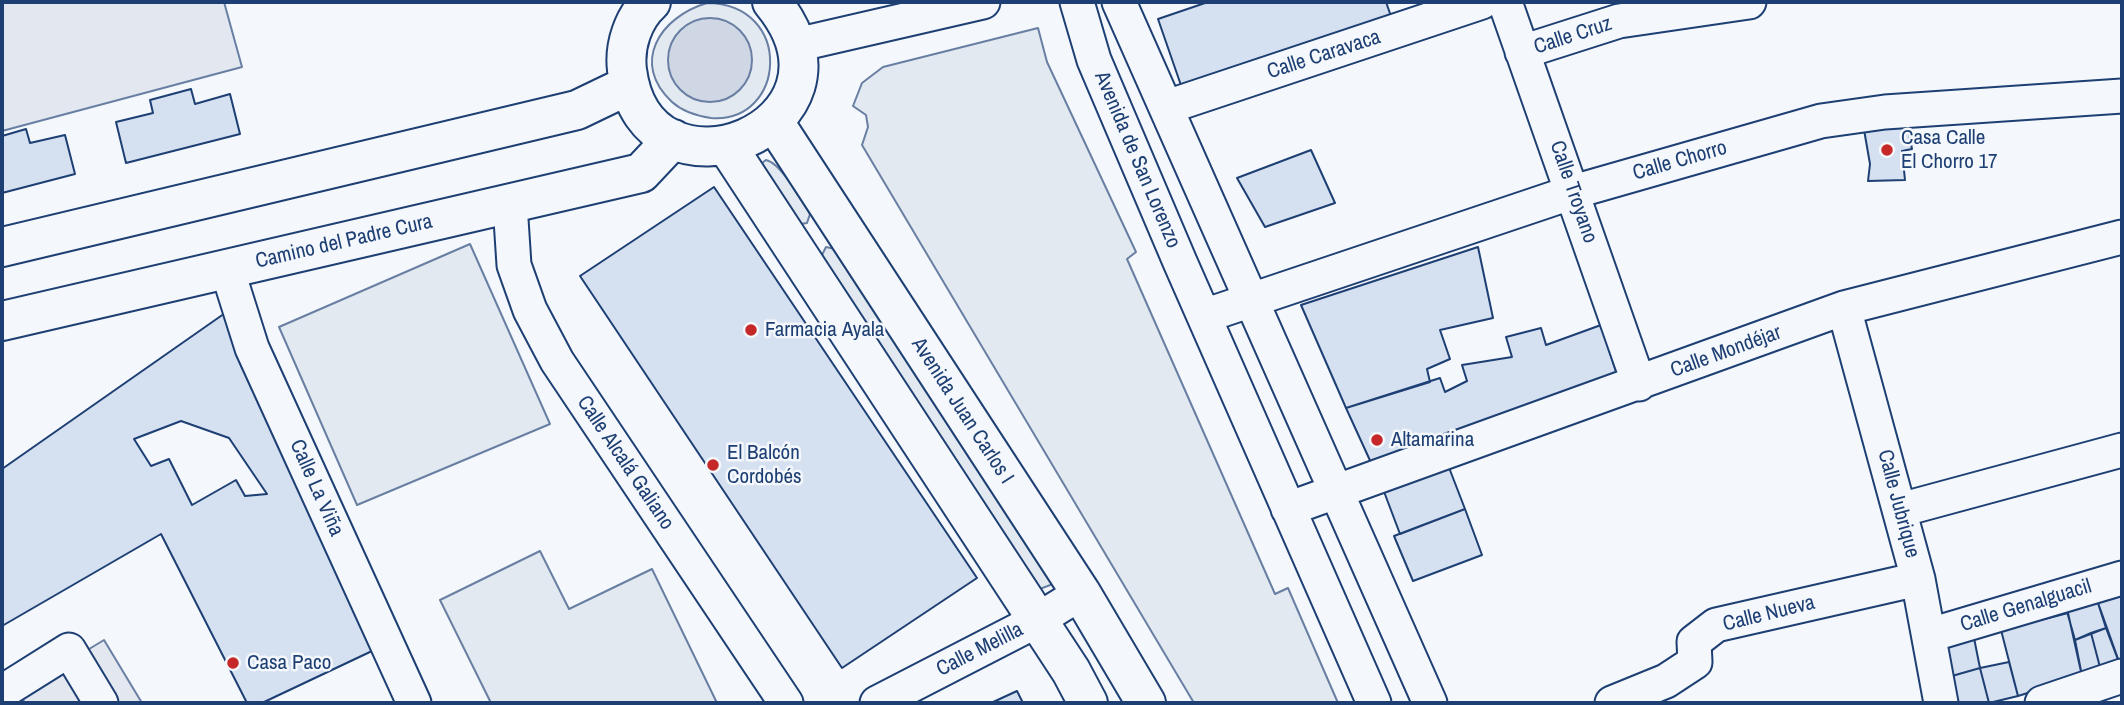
<!DOCTYPE html>
<html>
<head>
<meta charset="utf-8">
<style>
	body { margin:0 }
	#map { position:relative; width:2124px; height:705px; overflow:hidden; background:#f4f7fb; font-family:"Archivo Narrow",sans-serif }
	canvas { display:block }
	.frame { position:absolute; inset:0; border:4px solid #1d3f73; pointer-events:none }
</style>
</head>
<body>
<div id="map">
<canvas width="2124" height="705"></canvas>
<div class="frame"></div>
</div>
<script>
const ctx = document.querySelector('canvas').getContext('2d');
ctx.lineJoin = 'round';
function fillPath(path, color) { ctx.fillStyle = color; ctx.fill(path, 'evenodd'); }
function trace(path, color, width, dash) { ctx.strokeStyle = color; ctx.lineWidth = width; ctx.lineCap = dash ? 'butt' : 'round'; ctx.setLineDash(dash || []); ctx.stroke(path); }
function drawText(font, color, halo, rows, align = 'center') {
  ctx.font = font + ' "Archivo Narrow",sans-serif'; ctx.lineWidth = 5; ctx.setLineDash([]); ctx.textBaseline = 'middle'; ctx.strokeStyle = halo; ctx.fillStyle = color; for (const [text, x, y, turn = 0] of rows) {
    ctx.save(); ctx.translate(x, y); ctx.rotate((+turn || 0) * Math.PI / 180); ctx.textAlign = isNaN(turn) ? turn : align; if (halo) ctx.strokeText(text, 0, 0); ctx.fillText(text, 0, 0); ctx.restore();
  }
}
const green = new Path2D(`
	M707,3C795,4 786,124 711,118C697,116 682,111 672,102C630,63 660,17 707,3Z
	M1038,28L1047,62L1136,252L1127,259L1275,594L1288,588L1338,703H1194L862,145L868,127L866,115L853,106L862,83L883,67Z
	M766,160C781,163 802,201 810,214L807,223L801,224L758,166Z
	M470,244L550,424L357,505L279,327Z
	M826,247L835,249L1053,584L1037,590L824,262L822,255Z
	M540,551L569,609L652,569L717,703H491L440,600Z`);
const parking = new Path2D(`
	M2,2H224L242,67L2,131Z
	M104,640L142,703H25L18,692Z`);
const water = new Path2D(`
	M668 60a42 42 0 1 1 84 0a42 42 0 1 1-84 0Z`);
const building = new Path2D(`
	M1208,2H1386L1393,22L1184,94L1158,19Z
	M191,89L195,104L230,94L240,134L126,163L116,122L153,113L150,100Z
	M1906,119L1912,149L1902,151L1905,180L1868,181L1870,164L1863,124Z
	M26,129L30,143L65,135L75,174L2,193V136Z
	M1311,150L1335,203L1265,227L1237,178Z
	M714,187L977,578L842,668L580,276Z
	M1478,247L1493,318L1440,330L1450,359L1427,369L1430,382L1346,408L1301,305Z
	M228,311L372,651L262,703H247L161,534L2,626V469ZM181,421L229,438L267,494L245,496L236,480L192,505L169,459L151,466L134,439Z
	M1601,325L1619,381L1373,467L1346,408L1440,378L1445,392L1467,381L1462,365L1512,357L1506,337L1541,328L1546,345Z
	M1448,465L1465,509L1400,534L1383,489Z
	M1465,509L1482,555L1413,581L1394,536Z
	M2122,590V670L2097,600Z
	M2097,600L2106,628L2075,640L2066,608Z
	M2068,613L2082,676L2018,696L2001,630Z
	M2106,628L2120,665L2101,671L2091,633Z
	M2091,633L2101,671L2082,676L2075,640Z
	M1974,638L1980,668L1945,678L1938,649Z
	M2009,662L2018,696L1989,703L1980,668Z
	M1980,668L1989,703H1950L1945,678Z
	M1017,691L1023,703H991Z`);
const street = new Path2D(`
	M1077,2L1094,60L1180,262L1374,703
	M1119,2L1430,703
	M1505,2L1639,384
	M796,45L983,2
	M1522,52L1619,21L1749,2
	M1167,107L1482,2
	M510,204L514,265L530,310L557,361L786,703
	M227,269L252,348L414,703
	M1844,308L1918,579L1941,703
	M1204,316L1573,192L1821,121L1885,112L2122,96
	M1288,509L1844,308L2122,237
	M1900,510L2122,450
	M1930,635L2122,578
	M2,692L69,650L101,703
	M877,703L1036,621L1081,593
	M1612,703L1666,681L1695,662L1694,642L1716,625L1918,579
	M2042,703L2122,676`);
const secondary = new Path2D(`
	M651,2C633,18 624,46 627,70C646,218 875,127 772,2
	M774,122L1081,593L1146,703
	M727,146L1071,671L1088,703
	M2,247L577,110L629,85
	M2,321L641,173L673,139`);
const markers = [
	[1887,150,7,"#c62828"],
	[751,330,7,"#c62828"],
	[1377,440,7,"#c62828"],
	[713,465,7,"#c62828"],
	[233,663,7,"#c62828"]
];
const streetNames = [
	["Calle Cruz",1573,36,-18],
	["Calle Caravaca",1324,55,-18],
	["Avenida de San Lorenzo",1137,160,67],
	["Calle Chorro",1680,161,-16],
	["Calle Troyano",1573,192,71],
	["Camino del Padre Cura",344,242,-13],
	["Calle Mondéjar",1726,352,-20],
	["Avenida Juan Carlos I",962,411,57],
	["Calle Alcalá Galiano",625,463,56],
	["Calle La Viña",316,488,66],
	["Calle Jubrique",1898,504,75],
	["Calle Genalguacil",2026,606,-17],
	["Calle Nueva",1769,614,-14],
	["Calle Melilla",980,650,-27]
];
const poiNames = [
	["Casa Calle",1901,138],
	["El Chorro 17",1901,162],
	["Farmacia Ayala",765,330],
	["Altamarina",1391,440],
	["El Balcón",727,453],
	["Cordobés",727,477],
	["Casa Paco",247,663]
];
fillPath(green, '#e3e9f0');
trace(green, '#687fa3', 2);
fillPath(parking, '#e3e8f0');
trace(parking, '#687fa3', 2);
fillPath(water, '#cfd7e4');
trace(water, '#687fa3', 2);
fillPath(building, '#d5e0f0');
trace(building, '#1d3f73', 2);
trace(street, '#1d3f73', 37);
trace(secondary, '#1d3f73', 42);
trace(street, '#f4f7fb', 33);
trace(secondary, '#f4f7fb', 38);
for (const [x, y, r, color] of markers) { const dot = new Path2D(); dot.arc(x, y, r, 0, 2 * Math.PI); ctx.fillStyle = color; ctx.fill(dot); trace(dot, '#f4f7fb', 2.5); }
drawText('21px', '#1d3f73', '#f4f7fb', streetNames);
drawText('21px', '#1d3f73', '#f4f7fb', poiNames, 'left');
</script>
</body>
</html>
